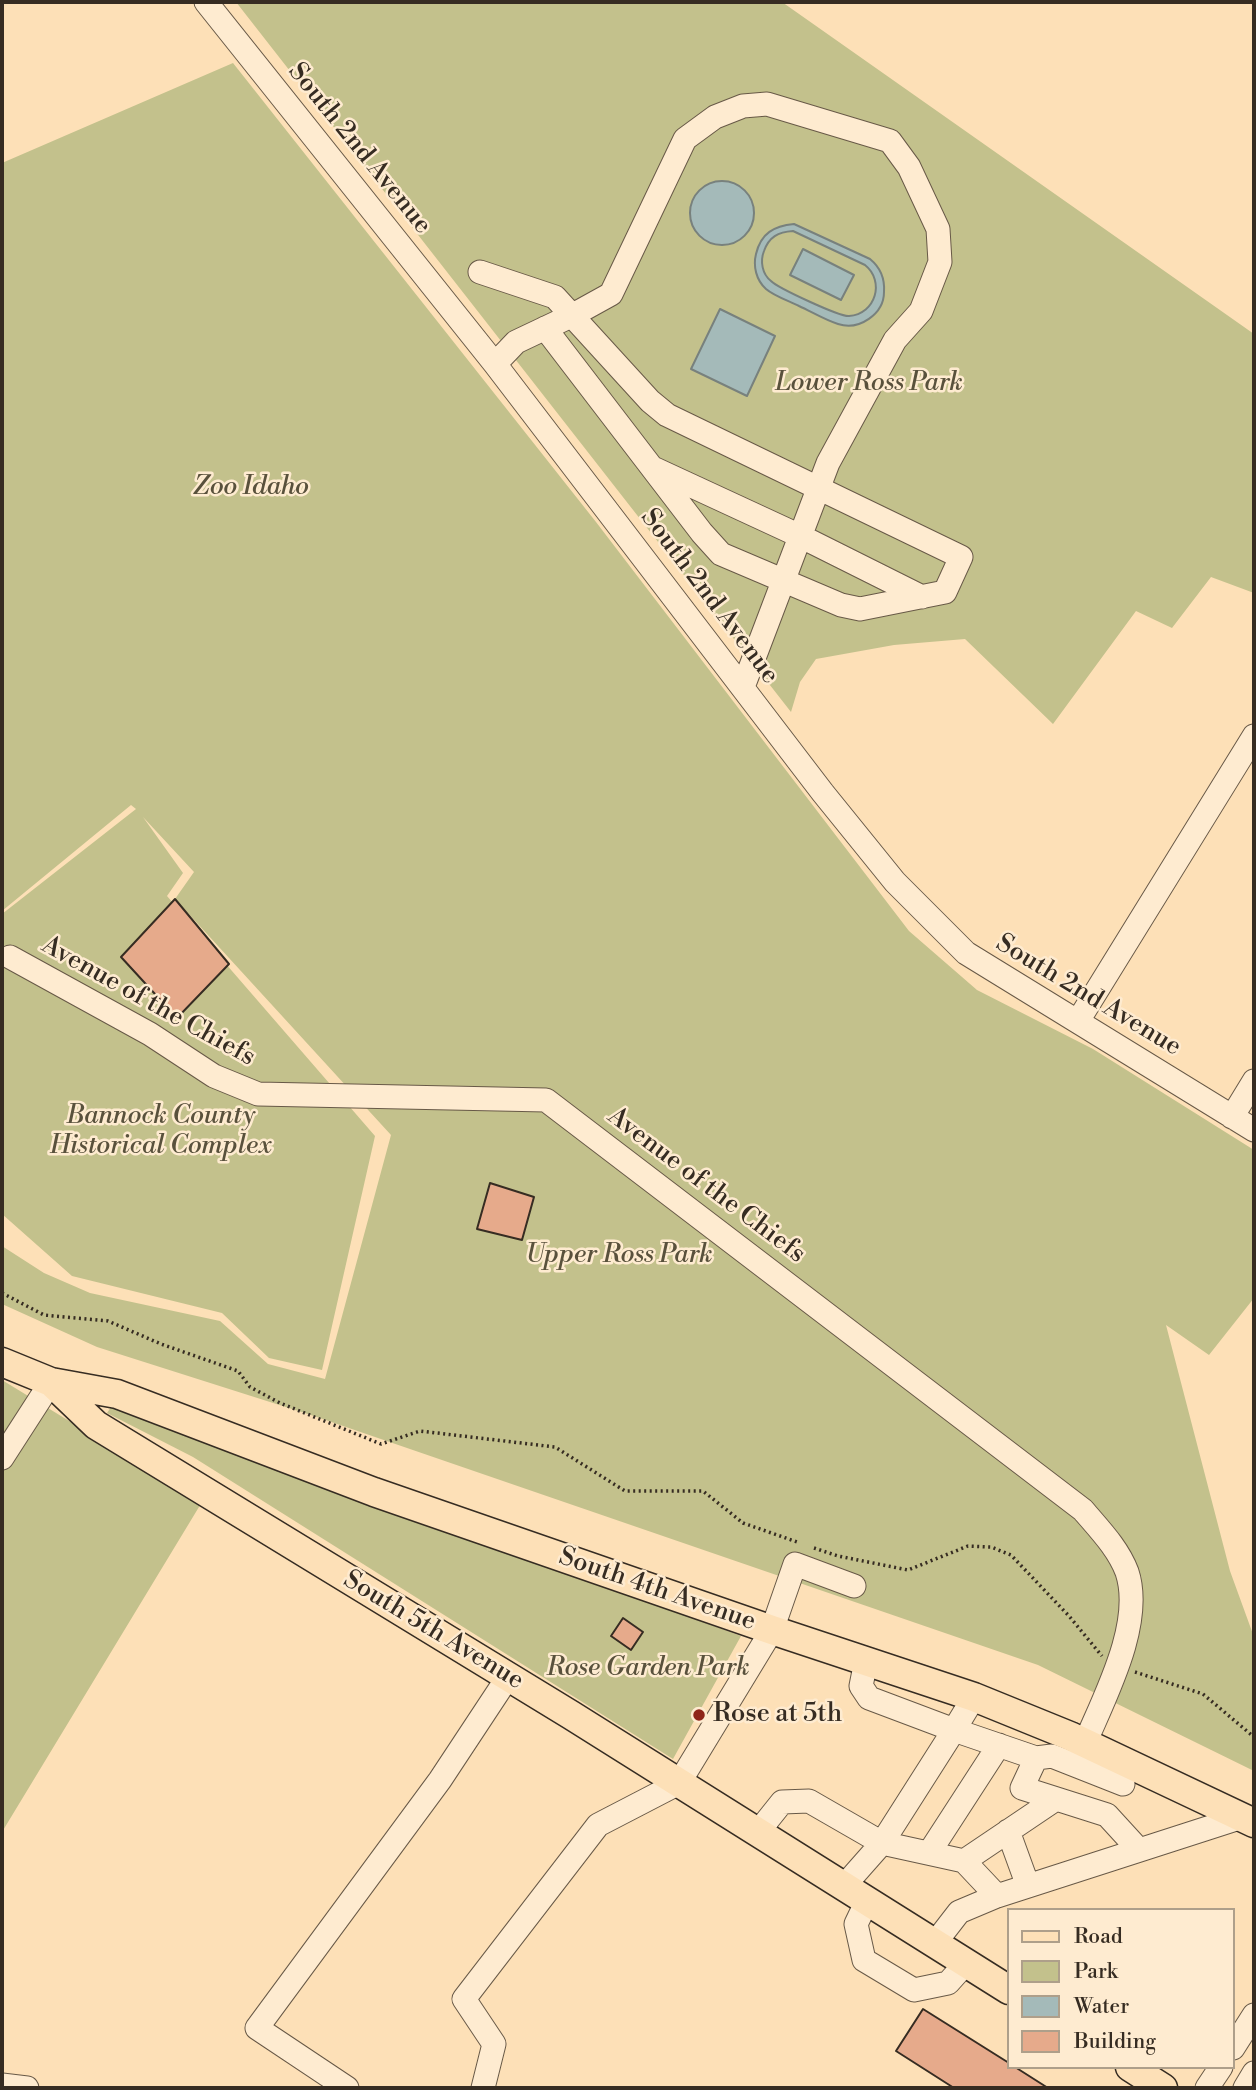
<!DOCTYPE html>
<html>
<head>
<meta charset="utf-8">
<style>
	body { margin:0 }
	#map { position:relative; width:1256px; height:2090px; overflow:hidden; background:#fde0b7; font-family:"Libre Bodoni",serif }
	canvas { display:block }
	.frame { position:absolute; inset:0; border:4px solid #362c22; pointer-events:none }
	.legend { position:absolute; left:1007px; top:1908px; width:228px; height:161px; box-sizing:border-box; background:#feebd0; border:2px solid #ae9f8a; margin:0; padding:9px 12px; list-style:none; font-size:21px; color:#362c22 }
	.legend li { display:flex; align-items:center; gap:14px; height:35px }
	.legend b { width:35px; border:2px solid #ae9f8a }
</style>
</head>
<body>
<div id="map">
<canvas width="1256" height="2090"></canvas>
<div class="frame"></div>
<ul class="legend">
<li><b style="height:9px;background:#fde0b7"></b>Road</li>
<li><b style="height:19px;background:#c3c18c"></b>Park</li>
<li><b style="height:19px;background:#a4bab9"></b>Water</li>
<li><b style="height:19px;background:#e6aa8b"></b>Building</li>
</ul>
</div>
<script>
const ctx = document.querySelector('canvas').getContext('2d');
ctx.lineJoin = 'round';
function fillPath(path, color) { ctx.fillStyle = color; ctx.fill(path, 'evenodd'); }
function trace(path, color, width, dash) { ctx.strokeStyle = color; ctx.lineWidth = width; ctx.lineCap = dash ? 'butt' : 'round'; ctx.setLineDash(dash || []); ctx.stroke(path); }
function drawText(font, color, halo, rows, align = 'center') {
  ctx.font = font + ' "Libre Bodoni",serif'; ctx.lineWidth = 5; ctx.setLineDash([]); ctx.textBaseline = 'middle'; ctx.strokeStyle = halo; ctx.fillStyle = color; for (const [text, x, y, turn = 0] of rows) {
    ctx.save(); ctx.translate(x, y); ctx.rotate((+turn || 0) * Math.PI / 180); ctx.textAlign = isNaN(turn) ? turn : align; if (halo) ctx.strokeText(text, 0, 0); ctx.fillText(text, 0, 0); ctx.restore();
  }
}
const green = new Path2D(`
	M236,2H782L1254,334V593L1211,577L1172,628L1136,611L1053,724L965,639L894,645L816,659L800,682L791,712Z
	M233,63L596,522L909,931L977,990L1093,1049L1254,1150V1298L1209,1355L1166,1325L1230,1571L1254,1637V1771L1038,1665L314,1416L97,1347L2,1304V1246L44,1273L90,1293L220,1321L268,1364L325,1379L391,1135L175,899L194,872L143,817L183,873L167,896L375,1136L322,1370L269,1358L222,1313L72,1276L2,1214V914L136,809L131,805L2,911V163Z
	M2,1380L202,1502L2,1832Z
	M113,1404L741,1636L673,1759L193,1457L107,1413Z`);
const water = new Path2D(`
	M690 213a32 32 0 1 1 64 0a32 32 0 1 1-64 0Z
	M794,224L870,259C881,268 885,278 884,292C884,314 859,331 838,324C825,320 812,312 799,306C789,301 774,296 766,289C756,280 753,266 756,254C761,233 774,226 794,224ZM793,231L865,265C885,281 876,314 849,316C840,317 778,288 771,281C762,274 760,261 764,251C769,237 778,232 793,231Z
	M803,249L854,275L841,300L790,275Z
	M720,309L775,336L747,396L691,369Z`);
const building = new Path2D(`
	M175,899L229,964L177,1018L121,957Z
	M490,1183L534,1197L522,1240L477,1229Z
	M623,1618L643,1632L631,1650L611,1636Z
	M923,2009L1009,2063V2067H1015L1048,2088H954L896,2051Z`);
const path = new Path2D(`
	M2,1293L44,1315L108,1321L161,1344L238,1371L250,1387L280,1403L381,1444L420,1431L555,1447L625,1491H703L743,1523L800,1543
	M814,1548L838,1556L908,1570L968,1546L991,1547L1011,1555L1069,1616L1102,1656
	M1135,1672L1203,1694L1254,1737`);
const minor = new Path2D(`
	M206,2L495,364L823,793L895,882L966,953L1254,1130
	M480,272L555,297L650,401L667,415L961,557L945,592L860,609L841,605L721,554L702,533L545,328
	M495,364L516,342L573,315L611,294L685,139L715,117L743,106L767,104L890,141L909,167L938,229L940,262L921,311L895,340L828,463L743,687
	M653,468L800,536L922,597
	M10,957L150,1034L214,1076L258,1094L546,1100L1083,1510C1099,1529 1118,1548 1127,1572C1144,1623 1105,1696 1085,1743
	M1078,1021L1254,736
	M1232,1117L1254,1081
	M2,1458L51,1382
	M974,1697L954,1730L1036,1758
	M1123,1784L1052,1756L1036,1758L1022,1788L1107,1815L1139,1850
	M1008,1831L1028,1886
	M758,1832L782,1802L809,1801L882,1843L954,1730L869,1698L861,1686L866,1661
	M929,1853L999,1745
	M964,1861L1056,1799
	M844,1886L882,1843L964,1861L997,1896
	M867,1901L856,1924L864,1960L914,1990L948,1983L966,1963
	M935,1943L959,1912L997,1896L1242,1817
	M1233,2048L1254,2015
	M2,2085L27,2088
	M347,2088L257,2028L440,1780L508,1677
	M483,2088L494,2044L464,1999L598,1825L679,1783L772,1630L795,1564L854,1586
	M1207,2088L1221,2067
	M1245,2088L1254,2073`);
const major = new Path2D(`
	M2,1362L51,1382L96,1425L571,1715L1009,1990
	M51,1382L117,1394L374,1492L772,1630L974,1697L1070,1736L1254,1823
	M1130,2067L1163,2088`);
const markers = [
	[699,1715,7,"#8f2418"]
];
const streetNames = [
	["South 2nd Avenue",359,149,51],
	["South 2nd Avenue",709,597,53],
	["South 2nd Avenue",1088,996,31],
	["Avenue of the Chiefs",148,1002,29],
	["Avenue of the Chiefs",706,1186,37],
	["South 4th Avenue",657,1590,19],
	["South 5th Avenue",433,1631,31]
];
const parkNames = [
	["Lower Ross Park",869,384],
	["Zoo Idaho",251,488],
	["Bannock County",161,1117],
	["Historical Complex",161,1147],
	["Upper Ross Park",619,1256],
	["Rose Garden Park",648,1669]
];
const poiNames = [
	["Rose at 5th",713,1715]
];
fillPath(green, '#c3c18c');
fillPath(water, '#a4bab9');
trace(water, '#78817d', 2);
fillPath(building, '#e6aa8b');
trace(building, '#362c22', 2);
trace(minor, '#685947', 25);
trace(major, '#362c22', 31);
trace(path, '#362c22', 3.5, [2, 3.5]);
trace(minor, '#feebd0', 23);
trace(major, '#fde0b7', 28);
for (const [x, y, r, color] of markers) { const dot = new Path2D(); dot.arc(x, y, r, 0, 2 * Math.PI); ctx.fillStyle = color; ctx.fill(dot); trace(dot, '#feebd0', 2.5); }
drawText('26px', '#362c22', '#feebd0', streetNames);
drawText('italic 26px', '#59513c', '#feebd0', parkNames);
drawText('26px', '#362c22', '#feebd0', poiNames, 'left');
</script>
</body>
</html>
